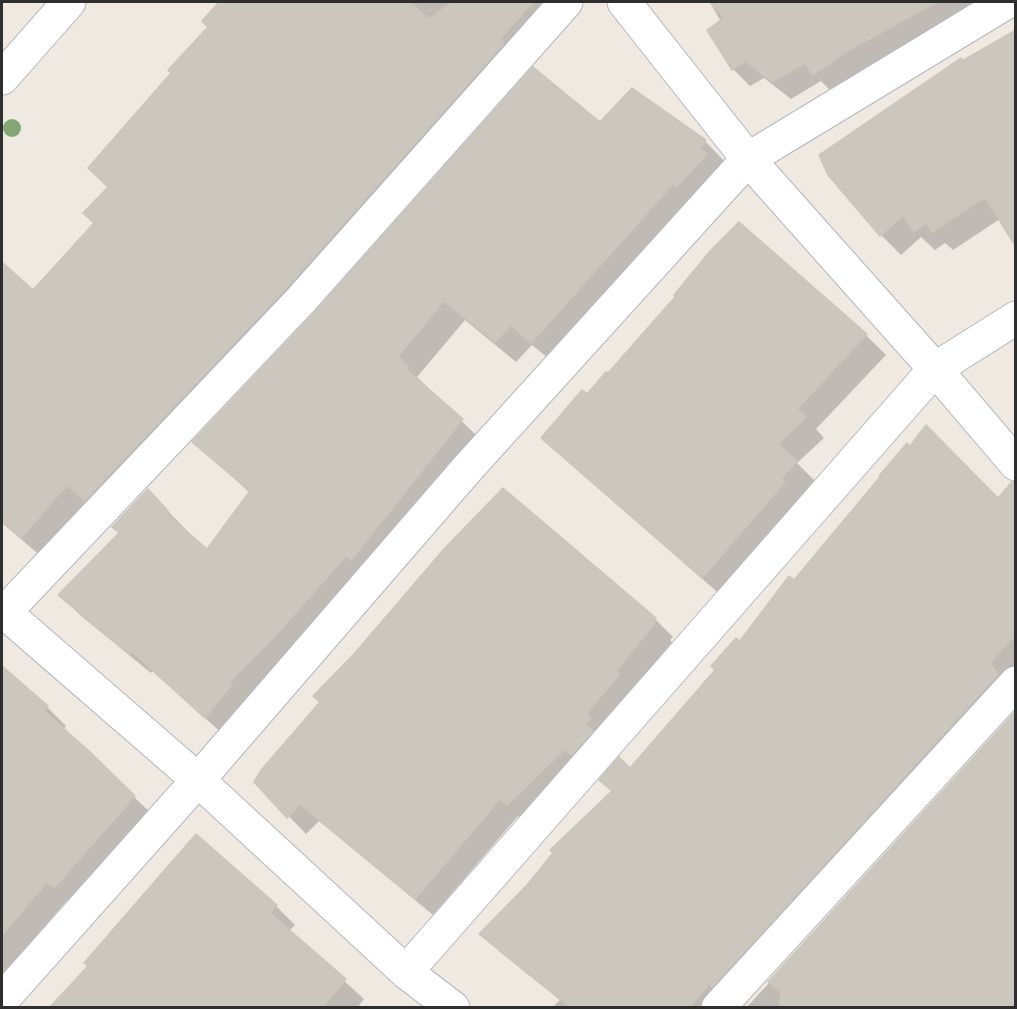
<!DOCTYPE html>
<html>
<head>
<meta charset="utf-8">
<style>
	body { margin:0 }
	#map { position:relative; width:1017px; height:1009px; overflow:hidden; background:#efe9e1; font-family:"Roboto Condensed",sans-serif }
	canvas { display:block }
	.frame { position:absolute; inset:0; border:3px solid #2e2e2e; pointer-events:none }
</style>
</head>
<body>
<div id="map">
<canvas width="1017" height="1009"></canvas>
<div class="frame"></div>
</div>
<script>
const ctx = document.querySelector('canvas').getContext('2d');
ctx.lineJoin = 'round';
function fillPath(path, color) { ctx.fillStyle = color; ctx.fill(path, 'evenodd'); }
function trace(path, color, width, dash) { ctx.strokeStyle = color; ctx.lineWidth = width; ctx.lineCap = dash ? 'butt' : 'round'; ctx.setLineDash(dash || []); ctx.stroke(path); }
const shadow = new Path2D(`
	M221,2H571L42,557L2,523V264L33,292L95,224L109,188L210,28L204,21Z
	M710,2H976L950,17L951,21L866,67L832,92L821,81L791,99L764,78L750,86L733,69L708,30L720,20Z
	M962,62L1000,219L953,250L945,243L935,250L921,237L901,255L881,235L829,174Z
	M600,124L705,141L725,162L553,362L532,345L516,362L465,320L417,377L482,441L226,737L153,671L151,673L80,615L60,595L121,534L148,491L207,551L250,493L194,442Z
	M866,335L886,355L816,429L824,438L797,463L816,482L723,597L563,457L543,438L587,396Z
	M998,500L1016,509V694L728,1008H552L560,1000L500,952L481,934L614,792L630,770L794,582Z
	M655,619L673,637L670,640L672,642L526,822L518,816L433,915L319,821L306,834L256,782Z
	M2,668L47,707L66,726L63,730L153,815L74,905L67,900L2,976Z
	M1016,714V1008H746Z
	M276,906L295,925L289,931L364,999L357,1008H52Z`);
const building = new Path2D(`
	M219,2H410L429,19L452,2H533L500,39L504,43L287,287L84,501L67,485L21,538L2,521V262L33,290L94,223L83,213L108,187L88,168L171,73L168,70L208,27L202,21Z
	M710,2H937L849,50L813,75L805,63L772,82L745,61L732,70L707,30L724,18Z
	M1016,30V247L985,197L932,232L926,223L914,232L903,215L880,236L828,175L819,155L961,58L962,61Z
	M533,67L600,122L632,88L706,140L700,148L707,154L676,187L673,184L531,343L511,325L495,342L444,301L398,356L408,366L406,369L463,419L351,560L346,556L277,634L230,682L232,684L205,718L131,651L129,654L58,595L119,533L112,527L148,489L168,511V515L207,549L250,491L192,442L315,312Z
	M739,222L867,334L797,409L806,417L778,444L797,461L781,479L785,482L702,578L541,438L582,390L587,394L606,372L608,373L675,297L674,295L711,250Z
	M926,425L998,498L1012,482H1016V634L990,663L998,674L712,987L709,984L689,1008H571L479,934L527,885L553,853L550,850L612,791L599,780L619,757L630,768L715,670L711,666L736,638L740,641L789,576L794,580L880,477L879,476L907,443L910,446Z
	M503,488L656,618L653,622L655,623L616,671L619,675L587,713L591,717L586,724L593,731L571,755L565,749L507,805L500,799L415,899L300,804L287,818L254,782L262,769L320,702L313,696L354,654L444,549Z
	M2,666L48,706L44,711L89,751L135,796L54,888L47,882L2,935Z
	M1016,711V1008H779L781,992L768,982Z
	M196,834L277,905L270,913L346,979L322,1008H49L88,966L84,963Z`);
const street = new Path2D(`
	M624,2L748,159L935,369L1016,464
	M2,78L69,2
	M2,610L198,780L406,972L453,1008
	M5,612L301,300L566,2
	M406,972L935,369L1016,318
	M2,1000L198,780L467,469L748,159L1007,2
	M718,1008L1016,683`);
const trees = [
	[12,128]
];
fillPath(shadow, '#0003');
fillPath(building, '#cbc7bf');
trace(building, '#cbc5ba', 1.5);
trace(street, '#b4b7c1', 35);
trace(street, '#fff', 33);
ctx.fillStyle = '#84a574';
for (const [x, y] of trees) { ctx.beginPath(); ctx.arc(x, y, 9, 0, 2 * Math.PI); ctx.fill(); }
</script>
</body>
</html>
